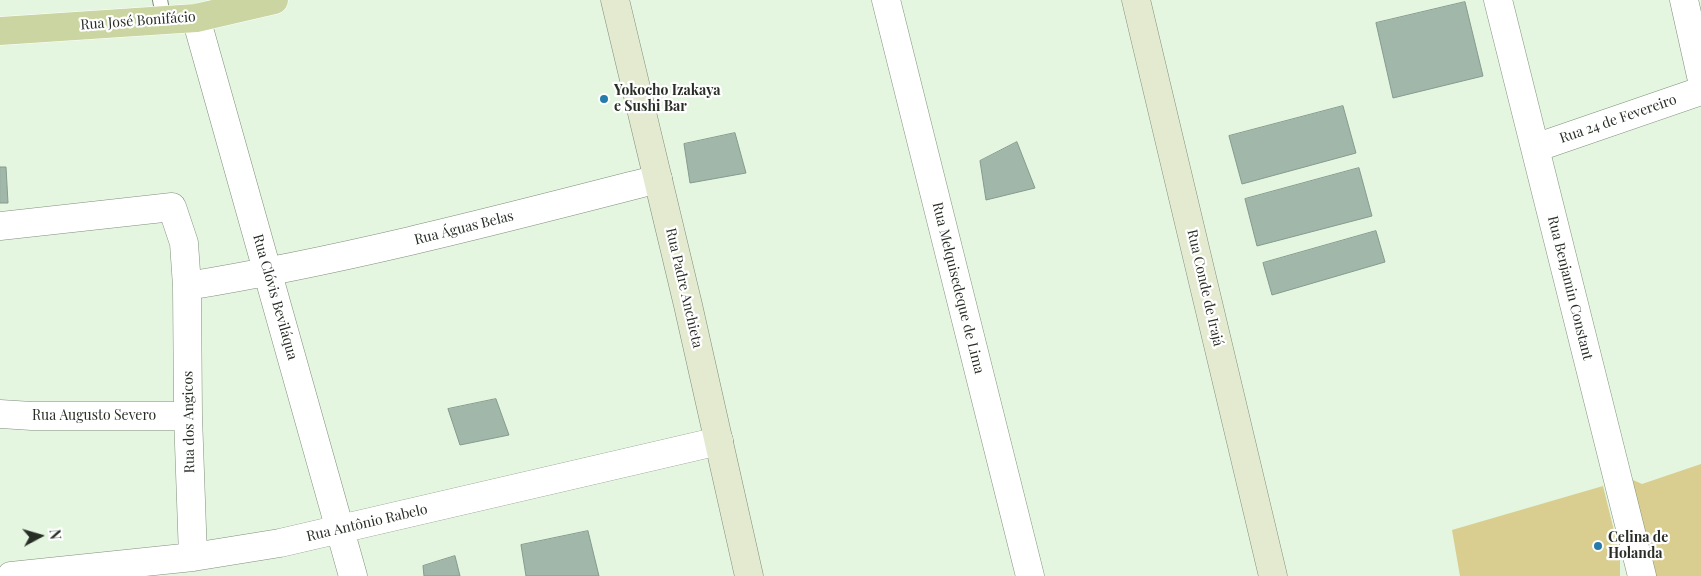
<!DOCTYPE html>
<html>
<head>
<meta charset="utf-8">
<style>
	body { margin:0 }
	#map { position:relative; width:1701px; height:576px; overflow:hidden; background:#e4f5e0; font-family:"Playfair Display",serif }
	canvas { display:block }
	.north { position:absolute; left:15px; top:511px; width:50px; height:50px; -webkit-text-stroke:4px #fff; paint-order:stroke; rotate:84deg; font-size:14px; font-weight:700; line-height:20px; text-align:center; color:#282e26 }
	.north::after { content:''; display:block; margin:auto; width:18px; height:22px; background:#282e26; clip-path:polygon(50% 0,100% 100%,50% 72%,0 100%) }
</style>
</head>
<body>
<div id="map">
<canvas width="1701" height="576"></canvas>
<div class="north">N</div>
</div>
<script>
const ctx = document.querySelector('canvas').getContext('2d');
ctx.lineJoin = 'round';
function fillPath(path, color) { ctx.fillStyle = color; ctx.fill(path, 'evenodd'); }
function trace(path, color, width, dash) { ctx.strokeStyle = color; ctx.lineWidth = width; ctx.lineCap = dash ? 'butt' : 'round'; ctx.setLineDash(dash || []); ctx.stroke(path); }
function drawText(font, color, halo, rows, align = 'center') {
  ctx.font = font + ' "Playfair Display",serif'; ctx.lineWidth = 4.5; ctx.setLineDash([]); ctx.textBaseline = 'middle'; ctx.strokeStyle = halo; ctx.fillStyle = color; for (const [text, x, y, turn = 0] of rows) {
    ctx.save(); ctx.translate(x, y); ctx.rotate((+turn || 0) * Math.PI / 180); ctx.textAlign = isNaN(turn) ? turn : align; if (halo) ctx.strokeText(text, 0, 0); ctx.fillText(text, 0, 0); ctx.restore();
  }
}
const green = new Path2D(`
	M1701,464V576H1648L1622,475L1642,484Z
	M1603,486L1620,555V576H1460L1452,530Z`);
const building = new Path2D(`
	M1465,2L1483,76L1393,98L1376,23Z
	M1343,106L1356,153L1242,184L1229,136Z
	M735,133L746,173L690,183L684,144Z
	M1017,142L1035,188L986,200L980,161Z
	M0,167H6L8,203H0Z
	M1359,168L1372,216L1257,246L1245,199Z
	M1376,231L1385,262L1272,295L1263,263Z
	M496,399L509,435L460,445L448,409Z
	M588,531L599,576H526L521,545Z
	M455,556L460,576H424L423,566Z`);
const service = new Path2D(`
	M160,0L164,20`);
const minor = new Path2D(`
	M886,0L1030,576
	M1498,0L1642,576
	M1684,0L1701,76
	M196,18L353,576
	M1535,148L1701,91
	M0,226L172,207L184,243L187,286L188,416L193,557
	M187,286C346,260 502,219 658,179
	M0,414L32,416H188
	M11,576L193,557L280,543L719,441`);
const secondary = new Path2D(`
	M615,0L688,305L749,576
	M1136,0L1273,576`);
const primary = new Path2D(`
	M0,31L196,18L274,0`);
const markers = [
	[604,99,5,"#267bab"],
	[1598,546,5,"#267bab"]
];
const streetNames = [
	["Rua José Bonifácio",138,21,-4],
	["Rua 24 de Fevereiro",1618,119,-19],
	["Rua Águas Belas",464,228,-14],
	["Rua Padre Anchieta",684,288,77],
	["Rua Melquisedeque de Lima",958,288,76],
	["Rua Conde de Irajá",1205,288,77],
	["Rua Benjamin Constant",1570,288,76],
	["Rua Clóvis Beviláqua",275,297,74],
	["Rua Augusto Severo",94,416],
	["Rua dos Angicos",189,422,-91],
	["Rua Antônio Rabelo",367,523,-13]
];
const poiNames = [
	["Yokocho Izakaya",614,91],
	["e Sushi Bar",614,107],
	["Celina de",1608,538],
	["Holanda",1608,554]
];
fillPath(green, '#d9ce8f');
fillPath(building, '#a0b7a9');
trace(building, '#859b8e', 1);
trace(service, '#808f7c', 16);
trace(minor, '#808f7c', 29);
trace(secondary, '#808f7c', 29);
trace(primary, '#fff', 29);
trace(service, '#fff', 14);
trace(minor, '#fff', 28);
trace(secondary, '#e4ead0', 28);
trace(primary, '#cad5a1', 28);
for (const [x, y, r, color] of markers) { const dot = new Path2D(); dot.arc(x, y, r, 0, 2 * Math.PI); ctx.fillStyle = color; ctx.fill(dot); trace(dot, '#fff', 2); }
drawText('14px', '#282e26', '#fff', streetNames);
drawText('bold 14px', '#282e26', '#fff', poiNames, 'left');
</script>
</body>
</html>
